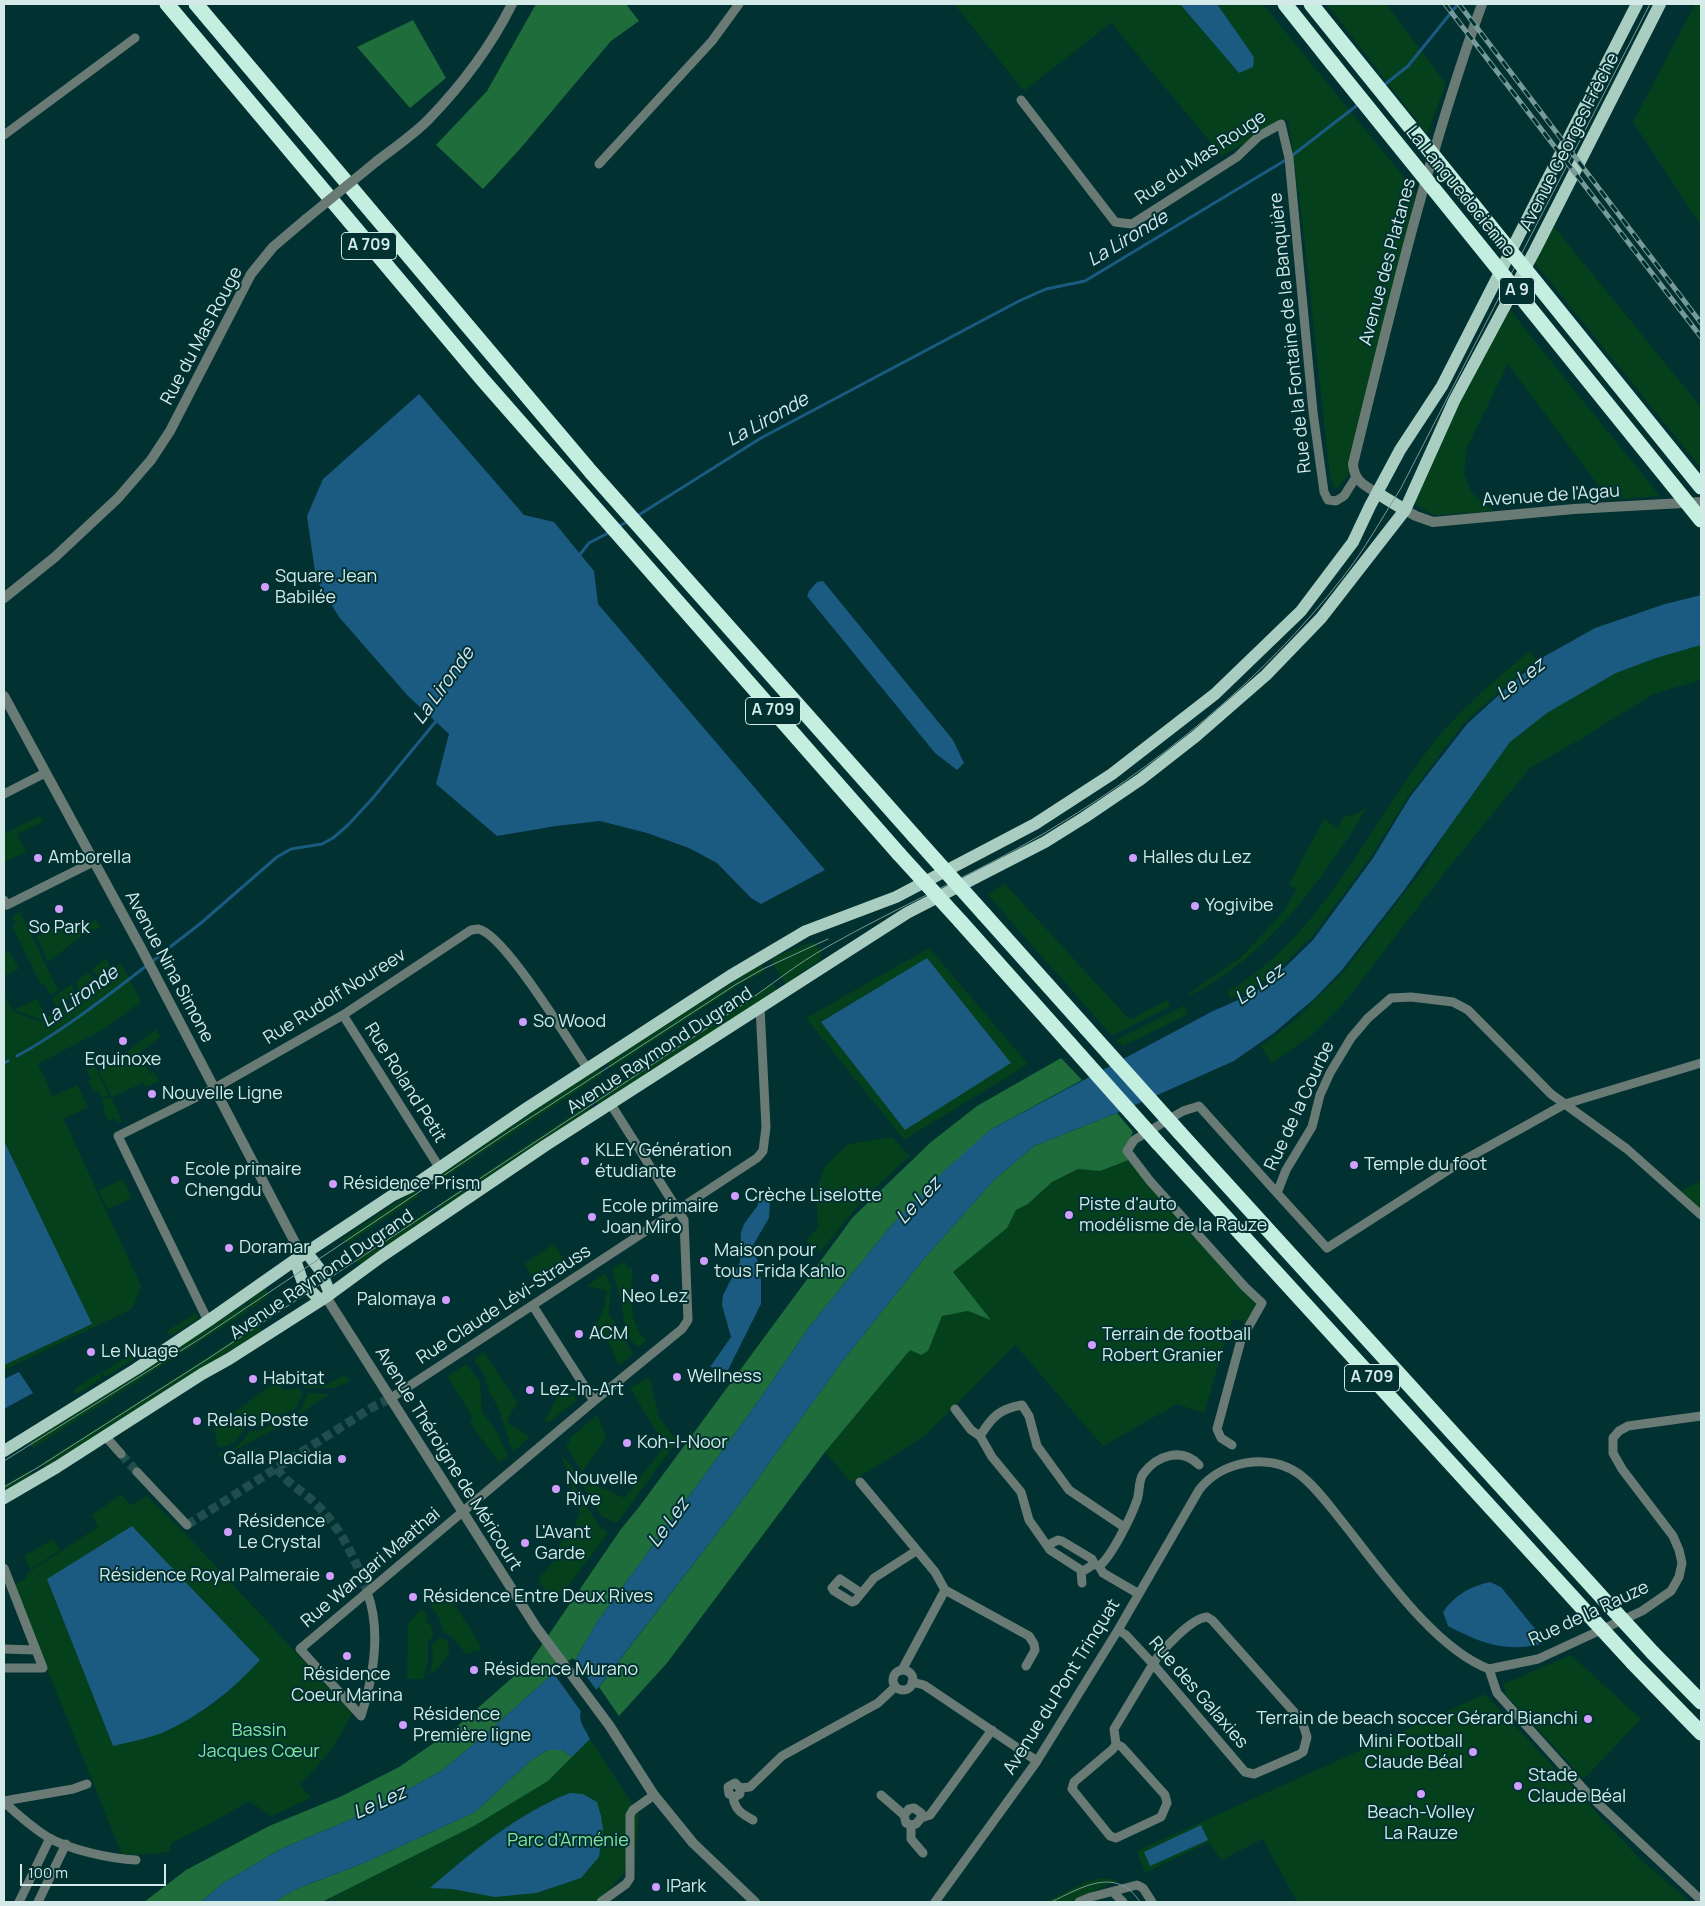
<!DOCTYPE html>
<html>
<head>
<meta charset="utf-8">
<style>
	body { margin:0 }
	#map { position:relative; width:1705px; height:1906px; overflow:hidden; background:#013131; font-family:Manrope,sans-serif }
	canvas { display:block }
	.frame { position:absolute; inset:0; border:5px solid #d3eae9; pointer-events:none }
	.scale { position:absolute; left:20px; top:1864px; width:146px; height:22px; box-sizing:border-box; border:2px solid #d3eae9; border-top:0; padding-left:6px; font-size:15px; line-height:18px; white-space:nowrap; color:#d3eae9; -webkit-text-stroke:4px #013131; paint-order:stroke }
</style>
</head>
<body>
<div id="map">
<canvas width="1705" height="1906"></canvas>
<div class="frame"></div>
<div class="scale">100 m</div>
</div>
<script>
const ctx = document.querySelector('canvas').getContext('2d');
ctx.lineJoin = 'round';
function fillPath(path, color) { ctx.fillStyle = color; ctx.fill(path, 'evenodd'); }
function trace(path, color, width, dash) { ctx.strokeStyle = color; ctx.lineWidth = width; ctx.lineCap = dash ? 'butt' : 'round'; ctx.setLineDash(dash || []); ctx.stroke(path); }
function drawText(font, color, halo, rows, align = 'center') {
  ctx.font = font + ' Manrope,sans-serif'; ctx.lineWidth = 4; ctx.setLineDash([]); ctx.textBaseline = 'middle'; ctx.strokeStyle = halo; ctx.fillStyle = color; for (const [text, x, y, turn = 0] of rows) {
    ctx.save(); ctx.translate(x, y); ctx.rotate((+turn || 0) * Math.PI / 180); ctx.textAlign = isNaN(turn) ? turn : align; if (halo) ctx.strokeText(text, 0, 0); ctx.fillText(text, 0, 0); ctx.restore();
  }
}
const green = new Path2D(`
	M954,4H1180L1239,73L1254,57L1217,4H1263L1416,192L1348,475L1335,490L1330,476L1302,219L1288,119L1222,156L1111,23L1024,91Z
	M1327,4H1386L1446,84L1427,134Z
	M1695,4H1701V226L1633,122Z
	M1554,227L1701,407V468L1534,262Z
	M1509,308L1525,329L1660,496L1609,500L1508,364L1467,447L1464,474L1471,492L1493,511L1434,515L1412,503L1463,393Z
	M1701,645V680L1653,694L1581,739L1530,768L1442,876L1344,1003L1311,1036L1271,1063L1261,1046L1294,1021L1344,971L1426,865L1442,838L1510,742L1547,713L1616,673L1656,658Z
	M1530,651L1536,659L1465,722L1409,795L1370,858L1312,937L1276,972L1250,992L1231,998L1227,992C1318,940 1366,832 1427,751C1456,713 1493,681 1530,651Z
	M1368,807C1322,880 1269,955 1191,995L1189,993L1241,957L1281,915L1296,890L1289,884L1324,819L1338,828L1344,816L1354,815Z
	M40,816L43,822L17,834L26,852L4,862V834Z
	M1004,883L1130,1020L1167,1000L1171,1006L1112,1036L988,895Z
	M20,912L58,990L50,995L44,983L41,985L12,926L16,924L12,916Z
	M96,919L100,927L94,931L92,928L48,962L36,936L71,920L73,923L69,925L72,930L88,925Z
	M811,942C819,946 824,951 819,961L800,973L786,985L770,959Z
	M929,948L1028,1064L904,1140L806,1018Z
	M9,951L19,969L4,976V954Z
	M106,958L110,967L98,976L91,970Z
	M121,963L141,1002L104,1029L38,1064L53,1096L77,1085L88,1107L64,1119L58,1107L141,1286L132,1309L4,1370V993L13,1012L40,1021L69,1005Z
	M761,964L765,972L744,982L611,1069L607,1063Z
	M88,972L95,979L79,992L76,982Z
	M773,983L777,991L599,1106L595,1100Z
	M72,984L75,994L56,1007L52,998Z
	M37,999L46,1016L40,1019L13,1010Z
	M1184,1006L1189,1014L1123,1046L1116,1040Z
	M156,1029L160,1037L139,1053L150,1074L154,1072L159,1081L146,1087L143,1083L112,1097L99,1071L128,1055L127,1052Z
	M95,1066L109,1095L102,1098L98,1090L94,1092L88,1081L91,1079L87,1071Z
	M599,1068L603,1074L426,1190L423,1185Z
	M111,1097L122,1121L117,1123L115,1118L108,1121L103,1110L105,1109L101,1101Z
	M588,1104L591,1110L440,1211L437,1205Z
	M892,1137L910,1156L865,1197L820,1252L806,1241L818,1227L816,1192L825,1166L848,1144Z
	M1129,1160L1208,1252L1256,1304L1245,1322L1232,1319L1204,1413L1177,1404L1103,1446L1015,1345L925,1436L851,1482L825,1452L910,1350L921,1355L928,1351L942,1315L968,1311L990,1319L953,1272L1007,1228L1016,1210L1028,1204L1052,1182L1078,1169L1100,1171Z
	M123,1179L132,1198L108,1209L99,1191Z
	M1701,1181V1210L1681,1191Z
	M415,1190L419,1196L347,1244L342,1239Z
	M428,1210L432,1216L360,1267L357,1258Z
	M554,1244L565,1261L536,1281L524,1264Z
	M625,1261L628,1269L632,1267C632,1295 626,1319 646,1341L639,1347C622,1337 625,1317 621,1300C618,1290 615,1280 612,1269Z
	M605,1273L611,1287L609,1313L633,1354L619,1366L607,1338L598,1339L594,1329L606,1304L604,1303L607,1291L587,1286Z
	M266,1287L268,1297L251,1309L248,1302Z
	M245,1304L248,1311L33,1448L29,1442Z
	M196,1313L199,1318L170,1336L167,1331Z
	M257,1325L262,1331L46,1469L42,1463Z
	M484,1352L517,1402L507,1422L530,1437L513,1452L498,1407L490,1394L484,1374L474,1360Z
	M131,1354L134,1359L105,1377L102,1372Z
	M467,1364L480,1382L482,1412L498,1433L508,1457L499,1463L470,1423L473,1418L447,1376Z
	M99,1373L102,1378L76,1395L73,1390Z
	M345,1375L350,1382L333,1388H306L302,1384L286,1385L285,1382L308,1376L321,1387Z
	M649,1377L659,1417L677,1441L617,1523L602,1517L582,1484L585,1479L624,1498L665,1446L630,1388Z
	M281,1383L282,1390L299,1388L303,1394L296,1408L286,1413L275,1416L259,1426H246C240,1438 232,1447 218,1447L214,1428L269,1386Z
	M565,1383L577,1400L548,1423L545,1419Z
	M308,1393L330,1394L284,1424L220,1458L219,1453C234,1450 242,1445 249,1431H261L277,1420L288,1418L300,1411Z
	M597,1415L606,1438L582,1472L566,1446L570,1441L569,1439Z
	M561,1454L573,1469L575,1486L585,1504L598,1524L608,1533L554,1605L538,1579L554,1561L551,1556L576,1523L580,1513Z
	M30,1470L33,1477L4,1493V1485Z
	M121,1495L131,1505L147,1496L183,1531L352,1713C339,1741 322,1763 300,1784L311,1798L271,1816L249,1801L215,1821L172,1843L170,1846V1852L138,1855L122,1854L13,1585L27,1578L26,1574L98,1527L91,1515ZM47,1579L219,1700L178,1725L113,1745Z
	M53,1539L60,1550L30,1570L24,1556Z
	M446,1591L479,1643L481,1650L466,1654L454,1639L444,1632L439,1618L430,1605Z
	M422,1609L427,1615L426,1621L431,1625L434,1635L428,1642V1661L423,1679H407L408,1623Z
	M441,1637L448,1641L449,1654L441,1665L429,1676L433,1659L432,1644Z
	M1571,1655L1641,1719L1584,1779L1506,1695L1503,1684Z
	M1485,1694L1640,1859L1690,1902H1297L1263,1839L1221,1860L1209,1842L1145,1873L1137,1851Z
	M590,1739L639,1814L635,1859L599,1902H331L329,1899L474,1826L548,1781Z
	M1100,1878L1119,1880L1068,1902H1045L1086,1882Z`);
const forest = new Path2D(`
	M536,4H626L639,21L611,41L520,149L483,189L436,145L487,91Z
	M413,20L446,78L410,108L357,47Z
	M1061,1058L1082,1080L990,1130L890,1227L810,1326L750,1413L597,1622L576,1659L548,1678L496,1725L443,1770L361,1815L281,1849L223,1883L201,1902H144L186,1870L269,1826L342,1796L399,1767L454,1729L530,1662L621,1529L639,1507L853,1217L931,1142L977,1106Z
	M1117,1113L1133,1132L1125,1149L1129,1160L1100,1171L1078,1169L1052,1182L1028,1204L1016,1210L1007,1228L953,1272L991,1320L968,1311L942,1316L928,1351L921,1355L910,1350L825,1452L667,1663L619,1716L599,1687L741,1502L841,1363L923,1260L994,1180L1034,1146Z
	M554,1749L562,1750L572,1757L548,1781L474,1826L322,1902H274L296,1889L364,1863L475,1812L529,1762L547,1750Z`);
const water = new Path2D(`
	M1180,4H1217L1254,57L1253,67L1239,73Z
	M419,394L524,515L554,522L594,571L598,604L825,870L761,904L751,898L717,863L689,848L647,833L600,821L556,826L497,836L436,784L449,734L408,696L339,617L316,579L307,516L323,479Z
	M823,581L953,740L964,763L957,770L935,753L807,596L809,591L817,582Z
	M1701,595V645L1656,658L1616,673L1547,713L1510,742L1402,893L1342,970L1315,998L1274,1033L1234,1061L1117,1113L1034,1146L994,1180L923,1260L841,1363L741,1502L584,1706C575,1719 584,1726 590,1739L572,1757L562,1750H547L529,1762L475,1812L364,1863L296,1889L274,1902H201L223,1883L281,1849L361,1815L443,1770L496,1725L548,1678L576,1659L597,1622L750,1413L810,1326L890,1227L945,1170L990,1130L1213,1011L1252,994L1277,975L1313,940L1373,858L1410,797L1467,724L1512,683L1545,656L1595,628L1665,604Z
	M927,958L1011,1063L905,1130L821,1022Z
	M4,1141L92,1324L4,1365Z
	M758,1198L770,1201L769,1218L752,1247L758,1262L761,1280V1304L728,1370L710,1367L731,1337L722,1305L723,1295L740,1262L741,1232L744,1224L758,1205Z
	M19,1372L33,1393L4,1409V1379Z
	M132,1526L260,1660C232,1691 200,1716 162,1733C146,1739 129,1742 113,1746L47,1579Z
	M1490,1582L1501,1587L1540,1635L1542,1641L1538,1645C1529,1646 1519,1648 1510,1647C1488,1646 1467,1636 1448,1626L1443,1612C1454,1596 1470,1586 1490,1582Z
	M570,1793L583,1794L597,1802L601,1816L603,1829L599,1857L581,1878L536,1893L495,1897L452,1889L430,1888C473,1851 517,1814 570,1793Z
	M1201,1825L1208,1840L1150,1866L1144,1852Z`);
const pier = new Path2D(`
	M573,1658L598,1692L582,1713L552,1671Z`);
const stream = new Path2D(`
	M1383,86L1408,66L1458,4
	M637,516L761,438L1019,301L1046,289L1085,281L1289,158L1360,103
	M617,527L629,521
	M578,557L589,543L610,532
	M165,951L201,923L277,857L291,849L322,844L333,838L347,826L372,799L437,720
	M17,1056C68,1028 112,992 158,957
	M4,1063L8,1061`);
const minorTunnel = new Path2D(`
	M121,1454L137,1472
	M277,1468C286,1483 301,1490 314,1502C340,1526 356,1559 367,1592
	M187,1525L371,1408L391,1398`);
const minor = new Path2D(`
	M1021,100L1115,222L1132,224L1237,157L1259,136L1281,124L1289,158L1313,412L1324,492L1328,500L1336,501L1344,496L1356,477
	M4,135L135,38
	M599,164L712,41L739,4
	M4,794L45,773
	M4,900L7,905L93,862
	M343,1015L439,1167
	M1277,1193L1327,1248L1464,1160L1565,1104L1701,1063
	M533,1306L594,1401
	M208,1321L118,1136L215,1088L343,1015L471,930C473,930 476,929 478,929C504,933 570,1044 588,1069
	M391,1398L757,1158L763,1151L766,1127L760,1007
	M955,1409L971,1430L980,1436L992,1457L1021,1492L1029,1520L1050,1550L1081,1570H1085L1094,1564
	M105,1436L121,1454
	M980,1436C992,1417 999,1409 1022,1405L1029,1416L1037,1446L1069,1490L1124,1527
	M1232,1445L1221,1438L1217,1429L1241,1340L1262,1303L1245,1287L1150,1181L1127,1151L1134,1140L1183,1111L1199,1106L1277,1193L1286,1170L1312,1127L1320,1095L1330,1073L1351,1038L1368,1018L1391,998L1411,997L1453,1002L1468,1010L1551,1094L1627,1149L1701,1215
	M137,1472L187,1525
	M860,1482L935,1572L945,1590
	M1048,1545L1058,1540L1062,1541L1092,1559L1094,1564L1099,1566L1103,1573L1139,1594
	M1099,1566C1111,1558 1132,1515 1137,1500C1140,1492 1138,1482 1143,1474C1157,1455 1182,1447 1199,1465
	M4,1568L43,1668H4
	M1081,1570L1082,1583
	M945,1590L1029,1636L1034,1644L1035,1650L1026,1666
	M861,1593L840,1579L832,1588L834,1591L852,1602L855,1601L874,1578L916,1551
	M4,1649L35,1650
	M1489,1669L1538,1659L1642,1611L1671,1591L1679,1577L1682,1563L1679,1550L1673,1536L1622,1469L1613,1453V1438L1619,1431L1628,1426L1701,1416
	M1489,1669L1497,1693L1588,1794L1701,1900
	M902,1670L945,1590
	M893 1680a10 10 0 1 1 20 0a10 10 0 1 1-20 0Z
	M912,1682L924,1685L1037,1761
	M361,1716L300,1649L594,1401L682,1329L688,1320L684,1220L610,1103
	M361,1716C373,1678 382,1631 367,1592
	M1116,1744L1122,1747L1165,1795L1167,1803L1161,1817L1116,1838L1110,1836L1072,1789L1074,1782L1113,1749L1116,1744L1114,1729L1153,1664C1161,1651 1191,1618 1207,1617L1212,1620L1302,1721L1307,1737L1303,1752L1298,1755L1254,1774L1245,1772L1153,1664L1126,1635L1118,1630
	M740,1788V1794L735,1797L729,1794L728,1787L735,1783L740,1788L750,1787L782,1756L878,1703L895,1687
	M881,1795L904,1815
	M733,1797C735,1810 742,1814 753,1820
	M4,1801L73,1789L87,1784
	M4,1802C18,1815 33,1828 49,1838C71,1850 111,1859 136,1860
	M921,1818V1813L914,1808L909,1809L904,1815L906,1823L911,1825L916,1824L921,1818L930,1815L992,1730
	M911,1825V1839L923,1853
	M1113,1892L1123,1902
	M19,1902L50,1838
	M38,1902L66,1844
	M601,1902L626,1884L630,1878V1815L633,1810L654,1795
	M935,1902L1037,1761L1118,1630L1199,1490C1221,1461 1269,1452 1299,1474C1315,1486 1328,1504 1340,1519C1378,1566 1433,1648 1489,1669
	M1079,1902L1091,1897L1137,1885L1143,1888L1152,1902`);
const tertiary = new Path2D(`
	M377,161C394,148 413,135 428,120C461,86 491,46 512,4
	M1377,493C1363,485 1354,480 1353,464C1391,309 1428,153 1482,4
	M1405,510L1416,516L1433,522L1574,509L1701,502
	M4,598L55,557L118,498L151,460L170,431L251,274L273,247L306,219
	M4,696L141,948L302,1256
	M326,1297L536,1627L609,1725L654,1795L693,1843L755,1902`);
const primary = new Path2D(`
	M1377,493L1405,510
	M307,1253L321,1271L330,1294
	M295,1260L303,1283L320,1300
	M4,1451L136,1369L208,1321L295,1260L393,1195L416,1184L527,1108L730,976L806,931L896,897L1035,824L1112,774L1215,694L1301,611L1353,542L1370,506L1400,450L1442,386L1637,4
	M4,1498L57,1467L202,1374L229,1359L326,1297L382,1256L546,1145L907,913L1045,842L1085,817L1141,779L1196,736L1266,675L1321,618L1405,510L1454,401L1535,250L1660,4`);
const motorway = new Path2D(`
	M167,4L482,379L899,854
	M196,4L591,472L915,837
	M1285,4L1332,63
	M1311,4L1348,50
	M984,914L1086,1028
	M961,922L1069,1043
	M1180,1133L1608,1604
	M1158,1143L1587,1613
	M1653,1653L1701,1702
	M1633,1663L1701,1733`);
const tram = new Path2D(`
	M4,1461L201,1338L513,1129L735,985L763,969L828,939
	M4,1487L37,1468L206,1360L742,1005C770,986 798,963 827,947C897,907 973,875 1043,834C1156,767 1262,681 1343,577C1365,549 1382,518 1401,488L1650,4
	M1051,1902C1081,1888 1116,1865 1140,1902`);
const rail = new Path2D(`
	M1445,4L1701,337
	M1459,4L1701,323`);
const tertiaryBridge = new Path2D(`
	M306,219L377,161`);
const motorwayBridge = new Path2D(`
	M1348,50L1701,487
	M1332,63L1701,520
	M915,837L984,914
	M899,854L961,922
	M1086,1028L1180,1133
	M1069,1043L1158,1143
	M1608,1604L1653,1653
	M1587,1613L1633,1663`);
const markers = [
	[265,587,5,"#d19dfe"],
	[38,858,5,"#d19dfe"],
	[1133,858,5,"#d19dfe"],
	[1195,906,5,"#d19dfe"],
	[59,909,5,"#d19dfe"],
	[523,1022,5,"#d19dfe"],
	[123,1041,5,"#d19dfe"],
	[152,1094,5,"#d19dfe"],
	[585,1161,5,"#d19dfe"],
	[1354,1165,5,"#d19dfe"],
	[175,1180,5,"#d19dfe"],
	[333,1184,5,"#d19dfe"],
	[735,1196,5,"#d19dfe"],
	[1069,1215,5,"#d19dfe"],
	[592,1217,5,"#d19dfe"],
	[229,1248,5,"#d19dfe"],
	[704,1261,5,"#d19dfe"],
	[655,1278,5,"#d19dfe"],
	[446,1300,5,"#d19dfe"],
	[579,1334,5,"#d19dfe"],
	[1092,1345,5,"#d19dfe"],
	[91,1352,5,"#d19dfe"],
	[677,1377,5,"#d19dfe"],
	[253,1379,5,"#d19dfe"],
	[530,1390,5,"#d19dfe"],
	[197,1421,5,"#d19dfe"],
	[627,1443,5,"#d19dfe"],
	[342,1459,5,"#d19dfe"],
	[556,1489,5,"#d19dfe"],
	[228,1532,5,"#d19dfe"],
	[525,1543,5,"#d19dfe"],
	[330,1576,5,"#d19dfe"],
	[413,1597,5,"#d19dfe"],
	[347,1656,5,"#d19dfe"],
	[474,1670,5,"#d19dfe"],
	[1588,1719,5,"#d19dfe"],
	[403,1725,5,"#d19dfe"],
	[1473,1752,5,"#d19dfe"],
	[1518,1786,5,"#d19dfe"],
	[1421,1794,5,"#d19dfe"],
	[656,1887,5,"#d19dfe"]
];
const shields = [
	[369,246,55],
	[1517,291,35],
	[773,711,55],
	[1372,1378,55]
];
const shieldNames = [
	["A 709",369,246],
	["A 9",1517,291],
	["A 709",773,711],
	["A 709",1372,1378]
];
const streetNames = [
	["Avenue Georges Frêche",1570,142,-63],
	["Rue du Mas Rouge",1201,158,-34],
	["La Languedocienne",1460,192,51],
	["Avenue des Platanes",1388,262,-75],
	["Rue de la Fontaine de la Banquière",1291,333,-96],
	["Rue du Mas Rouge",202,336,-62],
	["Avenue de l'Agau",1551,496,-4],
	["Avenue Nina Simone",169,967,62],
	["Rue Rudolf Noureev",335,997,-32],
	["Avenue Raymond Dugrand",660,1051,-33],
	["Rue Roland Petit",405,1083,58],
	["Rue de la Courbe",1300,1106,-65],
	["Avenue Raymond Dugrand",322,1275,-34],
	["Rue Claude Lévi-Strauss",504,1305,-33],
	["Avenue Théroigne de Méricourt",448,1459,58],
	["Rue Wangari Maathai",371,1568,-40],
	["Rue de la Rauze",1589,1614,-25],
	["Avenue du Pont Trinquat",1062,1687,-58],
	["Rue des Galaxies",1198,1693,49]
];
const poiNames = [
	["Square Jean",275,577],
	["Babilée",275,598],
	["Amborella",48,858],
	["Halles du Lez",1143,858],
	["Yogivibe",1205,906],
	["So Park",59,928,"center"],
	["So Wood",533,1022],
	["Equinoxe",123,1060,"center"],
	["Nouvelle Ligne",162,1094],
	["KLEY Génération",595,1151],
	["étudiante",595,1172],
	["Temple du foot",1364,1165],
	["Ecole primaire",185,1170],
	["Chengdu",185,1191],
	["Résidence Prism",343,1184],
	["Crèche Liselotte",745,1196],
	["Piste d'auto",1079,1205],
	["modélisme de la Rauze",1079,1226],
	["Ecole primaire",602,1207],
	["Joan Miro",602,1228],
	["Doramar",239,1248],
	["Maison pour",714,1251],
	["tous Frida Kahlo",714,1272],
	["Neo Lez",655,1297,"center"],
	["Palomaya",436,1300,"right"],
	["ACM",589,1334],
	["Terrain de football",1102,1335],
	["Robert Granier",1102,1356],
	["Le Nuage",101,1352],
	["Wellness",687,1377],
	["Habitat",263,1379],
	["Lez-In-Art",540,1390],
	["Relais Poste",207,1421],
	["Koh-I-Noor",637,1443],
	["Galla Placidia",332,1459,"right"],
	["Nouvelle",566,1479],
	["Rive",566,1500],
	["Résidence",238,1522],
	["Le Crystal",238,1543],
	["L'Avant",535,1533],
	["Garde",535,1554],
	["Résidence Royal Palmeraie",320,1576,"right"],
	["Résidence Entre Deux Rives",423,1597],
	["Résidence Murano",484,1670],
	["Résidence",347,1675,"center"],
	["Coeur Marina",347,1696,"center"],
	["Résidence",413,1715],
	["Première ligne",413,1736],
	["Terrain de beach soccer Gérard Bianchi",1578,1719,"right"],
	["Mini Football",1463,1742,"right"],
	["Claude Béal",1463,1763,"right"],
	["Stade",1528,1776],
	["Claude Béal",1528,1797],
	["Beach-Volley",1421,1813,"center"],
	["La Rauze",1421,1834,"center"],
	["IPark",666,1887]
];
const parkNames = [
	["Bassin",259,1731],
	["Jacques Cœur",259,1752],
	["Parc d'Arménie",568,1841]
];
const waterNames = [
	["La Lironde",1128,239,-31],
	["La Lironde",768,420,-29],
	["Le Lez",1521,680,-38],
	["La Lironde",444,686,-54],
	["Le Lez",1260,985,-36],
	["La Lironde",80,997,-36],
	["Le Lez",919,1201,-47],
	["Le Lez",669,1523,-54],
	["Le Lez",380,1803,-24]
];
fillPath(green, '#04401c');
fillPath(forest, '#1e6d3a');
fillPath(water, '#1b5a81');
fillPath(pier, '#013131');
trace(stream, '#1b5a81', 3);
trace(minorTunnel, '#204d4d', 9, [9, 4.5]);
trace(minor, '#6a7b75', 9);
trace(tertiary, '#6a7b75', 10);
trace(primary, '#aacdc2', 12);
trace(motorway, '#c4eee0', 15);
trace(tram, '#779998', 1);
trace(rail, '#779998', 5);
trace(rail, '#013131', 3, [9]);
trace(tertiaryBridge, '#6a7b75', 10);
trace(motorwayBridge, '#c4eee0', 15);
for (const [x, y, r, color] of markers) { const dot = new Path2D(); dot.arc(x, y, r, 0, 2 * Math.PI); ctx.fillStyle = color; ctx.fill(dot); trace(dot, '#013131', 2); }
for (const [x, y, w] of shields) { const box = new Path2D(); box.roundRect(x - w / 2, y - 13.5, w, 27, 4); ctx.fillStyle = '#013131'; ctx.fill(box); trace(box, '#d3eae9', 1); }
drawText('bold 16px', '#d3eae9', null, shieldNames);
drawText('18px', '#d3eae9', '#013131', streetNames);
drawText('18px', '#d3eae9', '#013131', poiNames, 'left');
drawText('18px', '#82e79c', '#013131', parkNames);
drawText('italic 19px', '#d4e7f6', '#013131', waterNames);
</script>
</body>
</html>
